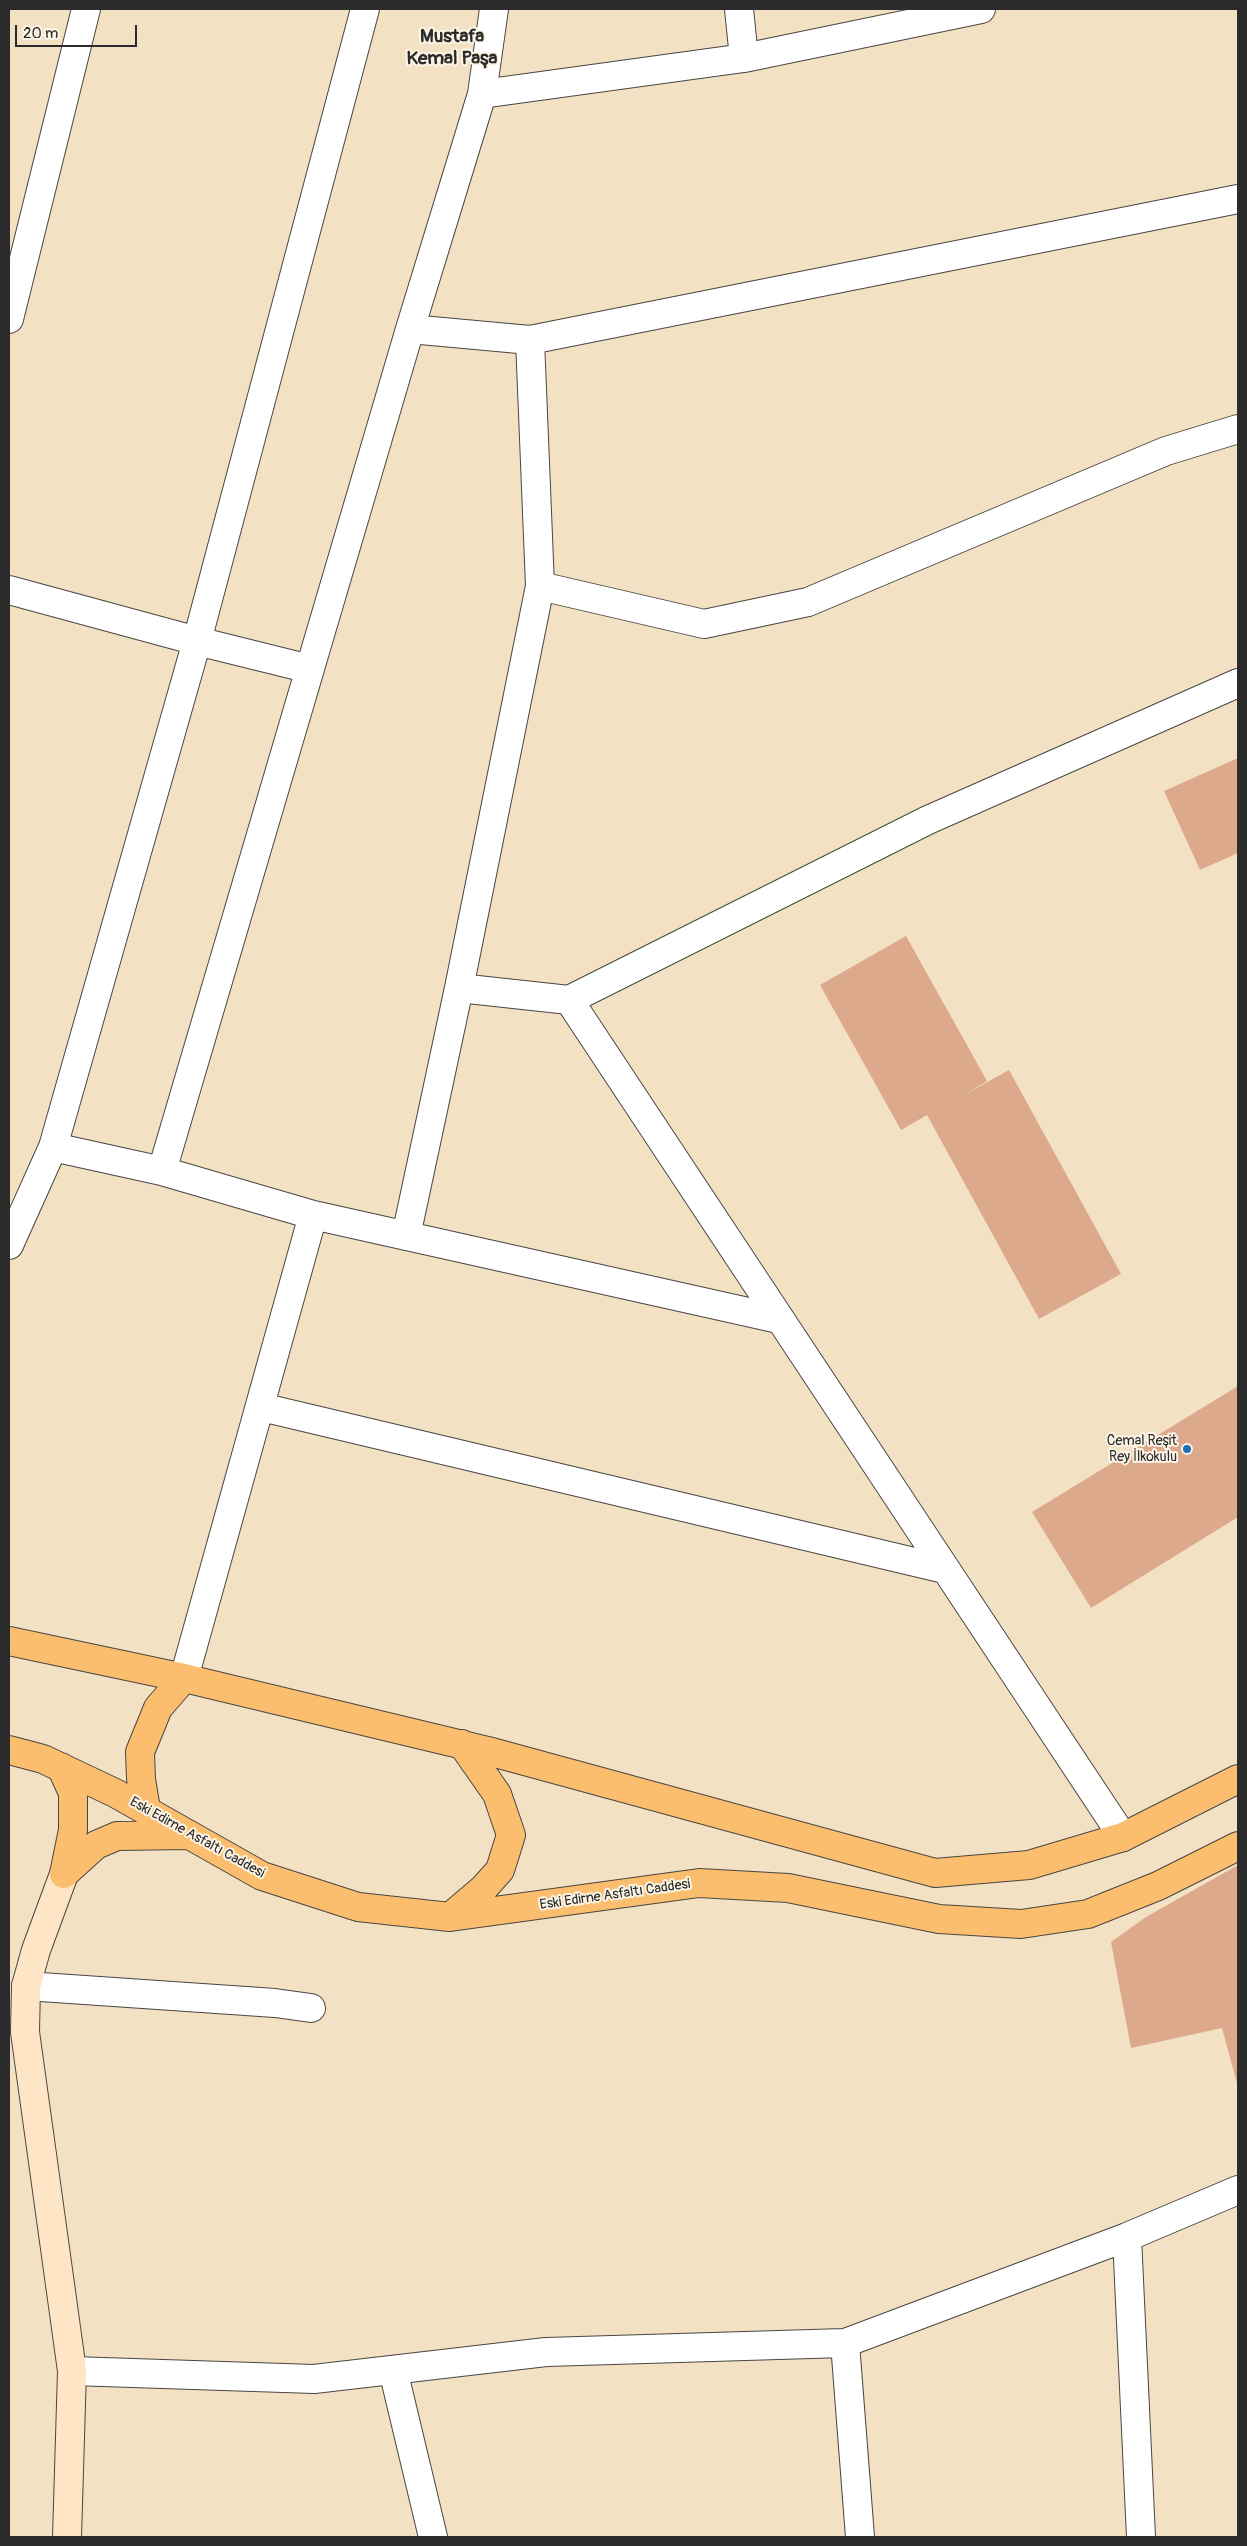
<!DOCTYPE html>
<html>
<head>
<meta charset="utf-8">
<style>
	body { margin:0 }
	#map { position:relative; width:1247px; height:2546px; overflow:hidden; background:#f3e1c4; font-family:Pangolin,sans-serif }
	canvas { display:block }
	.frame { position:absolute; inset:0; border:10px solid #2b2b2b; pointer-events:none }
	.scale { position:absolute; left:15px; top:25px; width:122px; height:22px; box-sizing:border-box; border:2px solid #2b2b2b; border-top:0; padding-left:6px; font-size:15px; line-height:18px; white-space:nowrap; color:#2b2b2b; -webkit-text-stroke:4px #fcf5e5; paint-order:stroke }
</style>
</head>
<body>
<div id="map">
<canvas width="1247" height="2546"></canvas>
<div class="frame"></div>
<div class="scale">20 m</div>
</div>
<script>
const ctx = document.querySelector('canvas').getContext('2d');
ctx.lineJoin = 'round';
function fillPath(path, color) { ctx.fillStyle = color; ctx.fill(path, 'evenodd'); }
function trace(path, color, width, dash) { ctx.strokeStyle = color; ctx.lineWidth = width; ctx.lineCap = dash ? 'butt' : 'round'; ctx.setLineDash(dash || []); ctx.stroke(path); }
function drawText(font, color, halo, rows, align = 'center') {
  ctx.font = font + ' Pangolin,sans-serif'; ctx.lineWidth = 4; ctx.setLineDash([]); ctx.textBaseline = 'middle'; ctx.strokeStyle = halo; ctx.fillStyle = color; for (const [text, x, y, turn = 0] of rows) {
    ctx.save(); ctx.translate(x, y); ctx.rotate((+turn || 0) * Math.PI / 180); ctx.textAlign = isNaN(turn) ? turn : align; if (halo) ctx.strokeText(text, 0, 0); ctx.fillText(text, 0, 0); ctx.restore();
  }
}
const building = new Path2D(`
	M1238,758V853L1200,870L1164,791Z
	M906,936L987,1081L964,1095L1009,1070L1121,1274L1039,1319L927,1115L901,1130L820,985Z
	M1238,1386V1517L1091,1608L1032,1512Z
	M1238,1865V2087L1222,2028L1131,2048L1111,1942L1146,1917Z`);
const street = new Path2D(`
	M739,9L744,58
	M482,94L744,58L981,9
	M9,319L86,9
	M410,329L530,340L1238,199
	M540,586L704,624L808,602L1166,451L1238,429
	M9,590L197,641L310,669
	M459,988L569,1000L928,820L1238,683
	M569,1000L1123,1837
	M53,1147L197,641L365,9
	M162,1171L410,329L482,94L494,9
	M406,1236L459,988L540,586L530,340
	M9,1245L53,1147L162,1171L313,1215L779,1319
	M261,1407L944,1569
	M184,1678L313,1215
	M26,1986L275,2003L311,2008
	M1127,2237L1141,2537
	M845,2343L860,2537
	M393,2370L433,2537
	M72,2371L314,2379L546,2352L845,2343L1127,2237L1238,2190`);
const secondary = new Path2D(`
	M64,1874L36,1950L26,1986L25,2032L72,2371L67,2537`);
const primary = new Path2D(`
	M9,1641L184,1678L488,1751L935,1873L1029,1865L1123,1837L1238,1779
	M9,1750L43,1759L115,1793L262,1876L358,1907L450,1917L699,1883L788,1888L939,1919L1021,1924L1088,1914L1158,1886L1238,1846
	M61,1767L73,1793V1830L64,1874L96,1845L117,1836L189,1835
	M146,1810L141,1779L140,1752L158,1708L184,1678
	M450,1917L483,1889L500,1870L511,1835L497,1794L462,1744`);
const markers = [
	[1187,1449,5,"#1f6fb2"]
];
const poiNames = [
	["Cemal Reşit",1177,1441],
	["Rey İlkokulu",1177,1457]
];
const streetNames = [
	["Eski Edirne Asfaltı Caddesi",197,1838,29],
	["Eski Edirne Asfaltı Caddesi",615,1895,-8]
];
const districtNames = [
	["Mustafa",452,37],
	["Kemal Paşa",452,59]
];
fillPath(building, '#dda98c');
trace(street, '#494642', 30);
trace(secondary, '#494642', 30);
trace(primary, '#494642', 30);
trace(street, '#fff', 28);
trace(secondary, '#fde5c5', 28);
trace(primary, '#fbbd6e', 28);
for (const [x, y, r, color] of markers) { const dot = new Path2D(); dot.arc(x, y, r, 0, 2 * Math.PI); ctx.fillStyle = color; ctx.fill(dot); trace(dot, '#fcf5e5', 2); }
drawText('14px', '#2b2b2b', '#fcf5e5', poiNames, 'right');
drawText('14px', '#2b2b2b', '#fcf5e5', streetNames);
drawText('bold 19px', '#2b2b2b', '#fcf5e5', districtNames);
</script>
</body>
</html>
